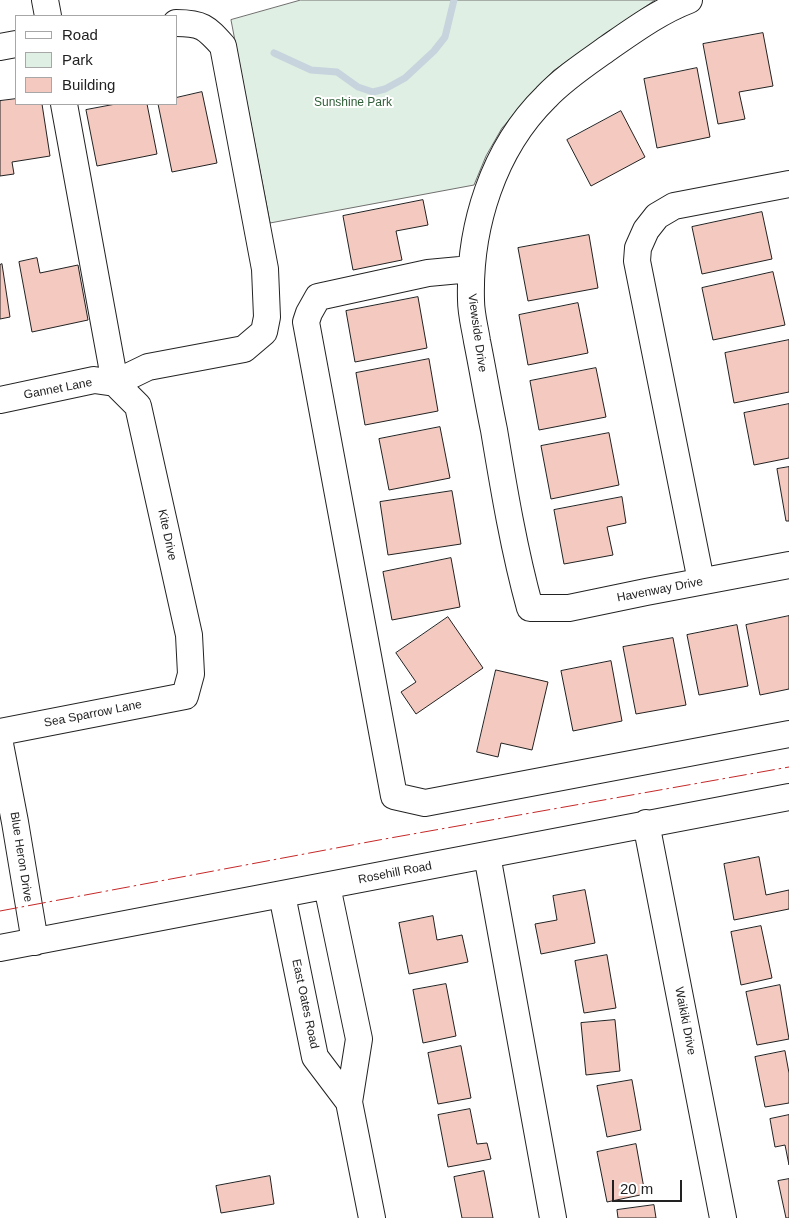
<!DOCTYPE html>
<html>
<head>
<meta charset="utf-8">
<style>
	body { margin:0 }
	#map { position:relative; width:789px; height:1218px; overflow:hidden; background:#fff; font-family:Helvetica,sans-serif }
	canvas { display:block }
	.legend { position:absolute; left:15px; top:15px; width:162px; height:90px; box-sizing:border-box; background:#fff; border:1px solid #a7a7a7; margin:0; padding:6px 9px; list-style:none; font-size:15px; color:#222 }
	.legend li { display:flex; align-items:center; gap:10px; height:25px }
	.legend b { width:25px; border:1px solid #a7a7a7 }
	.scale { position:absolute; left:612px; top:1180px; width:70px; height:22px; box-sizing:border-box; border:2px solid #222; border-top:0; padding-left:6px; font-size:15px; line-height:18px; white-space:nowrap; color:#222; -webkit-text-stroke:4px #fff; paint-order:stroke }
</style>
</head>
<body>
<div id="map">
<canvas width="789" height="1218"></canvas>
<ul class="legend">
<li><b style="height:6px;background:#fff"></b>Road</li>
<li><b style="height:14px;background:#e0efe3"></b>Park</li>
<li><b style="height:14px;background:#f3c9c0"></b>Building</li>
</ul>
<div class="scale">20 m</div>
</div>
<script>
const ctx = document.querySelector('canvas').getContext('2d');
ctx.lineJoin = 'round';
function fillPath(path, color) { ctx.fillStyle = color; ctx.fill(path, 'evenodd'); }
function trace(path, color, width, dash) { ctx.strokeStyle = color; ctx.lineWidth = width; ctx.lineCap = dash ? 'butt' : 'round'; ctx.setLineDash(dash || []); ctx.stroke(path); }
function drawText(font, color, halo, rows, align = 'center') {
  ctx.font = font + ' Helvetica,sans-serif'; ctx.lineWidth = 4; ctx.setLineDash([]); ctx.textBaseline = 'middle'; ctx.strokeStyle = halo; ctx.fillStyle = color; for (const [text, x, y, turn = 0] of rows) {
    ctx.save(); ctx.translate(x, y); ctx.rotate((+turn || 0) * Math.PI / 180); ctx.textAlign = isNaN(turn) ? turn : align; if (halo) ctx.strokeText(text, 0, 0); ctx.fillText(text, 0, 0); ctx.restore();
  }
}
const green = new Path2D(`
	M301,0H655L553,71L502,128L486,156L474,185L270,223L231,20Z`);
const stream = new Path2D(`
	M274,53L311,70L337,72L358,87L373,92L385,89L405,78L434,51L445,37L454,0`);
const building = new Path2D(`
	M763,33L773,86L739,92L745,119L718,124L703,44Z
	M697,68L710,137L657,148L644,79Z
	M202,92L217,163L172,172L158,104H176V98Z
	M16,99V104H42L50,156L12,162L14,174L0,176V101Z
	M116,104H147L157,154L97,166L86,110Z
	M621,111L645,157L591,186L567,140Z
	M423,200L428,225L396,231L402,260L353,270L343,216Z
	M762,212L772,259L702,274L692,227Z
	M589,235L598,288L528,301L518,248Z
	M37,258L40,273L78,265L88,320L32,332L19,262Z
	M2,264L10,317L0,319V265Z
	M773,272L785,325L713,340L702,288Z
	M418,297L427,348L355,362L346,311Z
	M578,303L588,353L528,365L519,315Z
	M789,340V392L734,403L725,353Z
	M429,359L438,411L365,425L356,373Z
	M596,368L606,417L539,430L530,381Z
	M789,404V458L754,465L744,413Z
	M440,427L450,478L389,490L379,439Z
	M609,433L619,485L551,499L541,446Z
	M789,467V521H786L777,469Z
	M452,491L461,544L388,555L380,502Z
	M622,497L626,523L607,527L613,555L564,564L554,510Z
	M451,558L460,607L392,620L383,572Z
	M789,616V689L760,695L746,625Z
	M448,617L483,668L416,714L401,692L416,682L396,653Z
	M737,625L748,686L699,695L687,635Z
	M673,638L686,705L636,714L623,647Z
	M611,661L622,721L573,731L561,671Z
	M496,670L548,682L532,750L501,743L498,757L477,752Z
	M759,857L766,895L789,890V909L734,920L724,864Z
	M585,890L595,943L541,954L535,924L557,920L553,896Z
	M433,916L437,940L462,935L468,962L409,974L399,923Z
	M761,926L772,978L741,985L731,932Z
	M607,955L616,1008L584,1013L575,961Z
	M446,984L456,1036L423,1043L413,990Z
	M780,985L789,1039L757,1045L746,992Z
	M615,1020L620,1071L586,1075L581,1023Z
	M461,1046L471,1098L438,1104L428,1053Z
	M785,1051L789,1073V1103L765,1107L755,1057Z
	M632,1080L641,1130L607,1137L597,1086Z
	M470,1109L477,1144L487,1143L491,1159L448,1167L438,1115Z
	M789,1115V1165L785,1145L775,1147L770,1119Z
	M636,1144L645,1194L607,1202L597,1152Z
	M484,1171L493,1218H462L454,1177Z
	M270,1176L274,1204L221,1213L216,1186Z
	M789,1179V1218H786L778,1181Z
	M654,1205L656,1218H618L617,1210Z`);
const minor = new Path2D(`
	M45,0L48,16
	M689,0C660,11 634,30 608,48C587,63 564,78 546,97C493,149 469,227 471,300C471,314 475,328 477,341C483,371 488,401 494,430C504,490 514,550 530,608H569L646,592L789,565
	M0,47L16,44
	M64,104L115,383
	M471,269L428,273L318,297L309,313L306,322L394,796L425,803L789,734
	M115,383L148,367L244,349L264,332L267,317L265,269L223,46C206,27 202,23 176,23
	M0,400L94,380L115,383
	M701,581L637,261L638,248L646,230L657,216L674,206L789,184
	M0,732L185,696L191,674L189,635L138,406L115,383
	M0,744L15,822L35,942
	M646,823L723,1218
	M487,855L553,1218
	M327,886L359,1039L349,1102L372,1218
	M282,895L315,1057L349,1102
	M0,948L789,797`);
const power = new Path2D(`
	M0,911L379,840L789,767`);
const parkNames = [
	["Sunshine Park",353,103]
];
const streetNames = [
	["Viewside Drive",477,333,82],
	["Gannet Lane",58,389,-11],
	["Kite Drive",167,535,78],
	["Havenway Drive",660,590,-11],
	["Sea Sparrow Lane",93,714,-11],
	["Blue Heron Drive",21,857,81],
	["Rosehill Road",395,873,-11],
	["East Oates Road",305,1004,78],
	["Waikiki Drive",685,1021,79]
];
fillPath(green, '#e0efe3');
trace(green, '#6f6f6f', 1);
trace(stream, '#c7d3dd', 7);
fillPath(building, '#f3c9c0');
trace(building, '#222', 1);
trace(minor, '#222', 28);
trace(minor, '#fff', 26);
trace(power, '#c62828', 1, [18, 4, 2.5, 4]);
drawText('12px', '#2f5e38', '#fff', parkNames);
drawText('12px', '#222', '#fff', streetNames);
</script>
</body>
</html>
